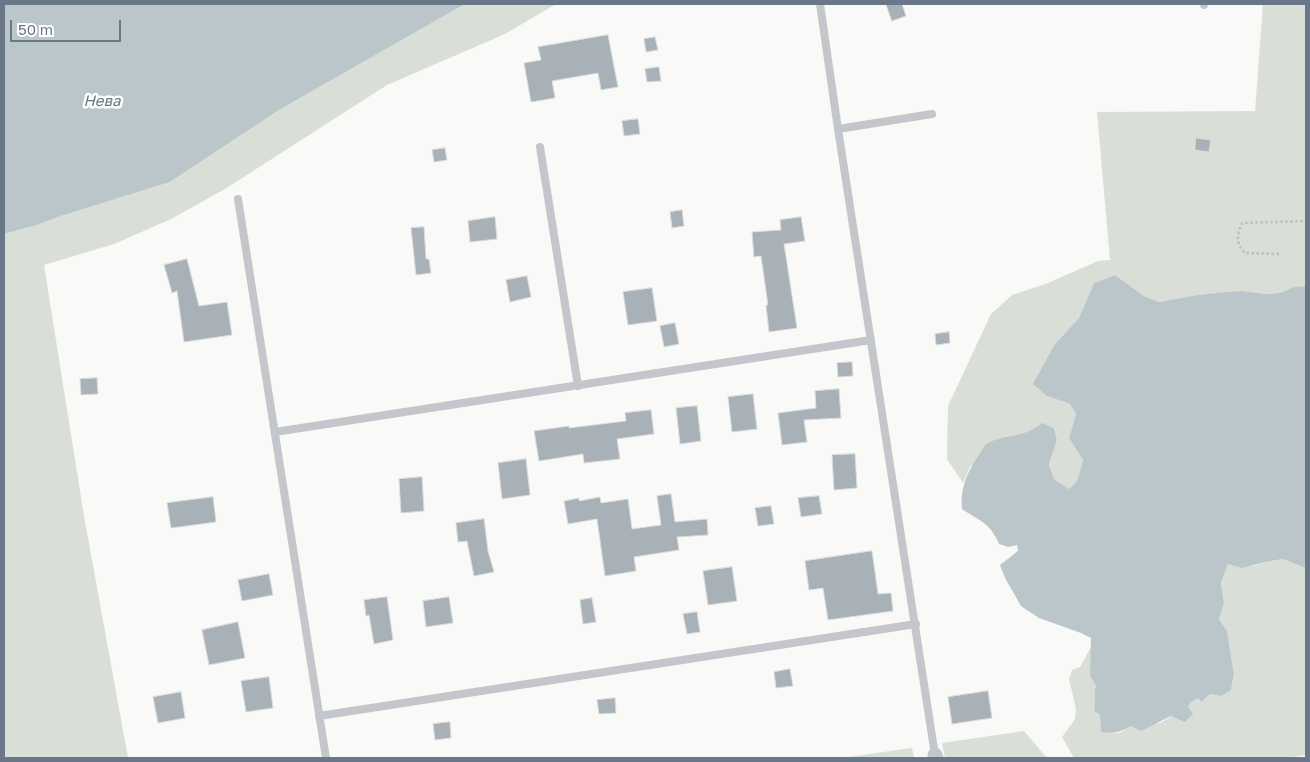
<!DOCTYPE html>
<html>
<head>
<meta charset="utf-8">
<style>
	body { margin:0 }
	#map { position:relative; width:1310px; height:762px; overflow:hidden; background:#f9f9f7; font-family:"Golos Text",sans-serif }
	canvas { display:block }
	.frame { position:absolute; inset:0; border:5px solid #697888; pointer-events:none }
	.scale { position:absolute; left:10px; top:20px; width:111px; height:22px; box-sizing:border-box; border:2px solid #697888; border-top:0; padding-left:6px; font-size:15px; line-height:18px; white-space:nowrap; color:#697888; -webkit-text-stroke:4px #fff; paint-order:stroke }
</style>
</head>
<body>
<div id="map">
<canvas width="1310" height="762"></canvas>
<div class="frame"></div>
<div class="scale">50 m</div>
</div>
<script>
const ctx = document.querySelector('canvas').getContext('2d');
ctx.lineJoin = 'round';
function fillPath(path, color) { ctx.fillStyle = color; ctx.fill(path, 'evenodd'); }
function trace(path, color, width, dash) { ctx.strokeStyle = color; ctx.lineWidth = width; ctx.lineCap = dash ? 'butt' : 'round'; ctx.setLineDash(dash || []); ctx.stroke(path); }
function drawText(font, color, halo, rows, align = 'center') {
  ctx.font = font + ' "Golos Text",sans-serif'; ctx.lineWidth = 5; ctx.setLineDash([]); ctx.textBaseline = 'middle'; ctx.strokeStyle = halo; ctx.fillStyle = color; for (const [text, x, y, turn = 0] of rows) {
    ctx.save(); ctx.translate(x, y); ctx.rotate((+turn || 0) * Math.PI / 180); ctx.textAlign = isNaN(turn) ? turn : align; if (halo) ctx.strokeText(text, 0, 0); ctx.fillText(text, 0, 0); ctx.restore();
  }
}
const green = new Path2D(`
	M465,4H556L505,34L387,85L225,189L171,219L114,244L44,265L84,516L128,758H4V234L37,225L58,217L170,182L279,110Z
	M1263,4H1306V286L1294,287L1280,293L1266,294L1243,291L1197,295L1159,302L1144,296L1115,275L1094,283L1079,318L1055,344L1047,396L1070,404L1076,414L1069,438L1083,460L1077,481L1069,489L1054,479L1049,463L1057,440L1054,428L1021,435L970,467L963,483L947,459L948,406L991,314L1012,295L1048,283L1098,261L1110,260L1097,112L1255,111Z
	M1283,559L1303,567H1306V755L1286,758H1074L1062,737L1075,719L1076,709L1069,679L1072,670L1080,667L1092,645L1090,676L1096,686C1093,694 1096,702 1094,711L1100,715L1108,733H1119L1131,726L1160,723L1188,707L1191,702L1198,697L1231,690L1234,674L1227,631L1219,619L1224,603L1221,583L1228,564L1253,566L1265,562Z
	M1024,731L1047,758H945L942,743Z
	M912,748L914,758H841Z`);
const water = new Path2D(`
	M4,4H465L279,110L170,182L58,217L37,225L4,234Z
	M1115,275L1144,296L1159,302L1197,295L1226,292L1243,291L1266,294L1280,293L1294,287L1306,286V567H1303L1283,559L1265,562L1242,568L1228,564L1221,583L1224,603L1219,619L1227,631L1234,674L1231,690L1221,696C1211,693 1208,693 1202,702L1198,698L1191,702L1188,707L1193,714L1185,722L1171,716L1141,731L1131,726C1120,732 1115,734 1101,732L1100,715L1094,711C1096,702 1093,694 1096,686L1090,676L1091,638L1081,633L1039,618L1021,606L1005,578L1000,565L1018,551L1017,545L1008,547L999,544C990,522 979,521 962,509C960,488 967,472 979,455C982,451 984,445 988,443C1008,433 1023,439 1042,423L1054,428L1057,440L1049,464L1054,479L1069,489L1077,481L1083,460L1069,438L1076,414L1070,404L1047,396L1033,384L1055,344L1079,318L1094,283Z`);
const building = new Path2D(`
	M886,4H902L906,16L892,21Z
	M608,35L618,87L601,90L598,73L552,81L555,98L531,102L524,63L541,60L538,47Z
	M655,37L658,50L646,52L644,39Z
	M659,67L661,81L647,82L645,69Z
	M638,119L640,134L624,136L622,121Z
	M1196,138L1211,140L1209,152L1195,150Z
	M445,148L447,160L434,162L432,150Z
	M682,210L684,226L672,228L670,212Z
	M495,217L497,239L470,242L468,221Z
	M801,217L805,241L784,244L797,328L769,332L766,305H768L761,256L754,257L752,232L781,230L780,220Z
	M424,227L426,259H429L431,273L416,275L411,228Z
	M187,259L199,306L227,302L232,335L184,342L177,291L172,293L164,265Z
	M527,276L531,297L510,302L506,280Z
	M652,288L657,321L628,325L623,292Z
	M675,323L679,344L664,347L660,326Z
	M949,332L950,343L936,345L935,334Z
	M852,362L853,376L838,377L837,363Z
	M97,378L98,394L81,395L80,379Z
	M839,389L841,418L804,420L807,442L782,445L778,413L816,408L815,391Z
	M753,394L757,429L732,432L728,397Z
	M697,406L701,441L680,444L676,408Z
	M651,410L654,434L617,439L620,459L584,463L583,454L539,461L534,431L569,426V428L626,421L625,413Z
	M855,454L857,488L834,490L832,455Z
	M526,459L530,495L502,499L498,463Z
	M422,477L424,511L401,513L399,479Z
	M671,494L675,522L707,519L708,535L677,537L679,550L634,557L636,571L605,576L597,519L568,524L564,501L579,498V501L600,497L601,503L628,499L632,529L661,525L657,496Z
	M819,496L822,514L801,517L798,498Z
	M213,497L216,522L171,528L167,503Z
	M771,506L774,524L758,526L755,508Z
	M484,519L488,551L494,572L474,576L467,541L458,542L456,523Z
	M872,551L878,594L891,593L893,611L828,620L823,588L809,590L805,561Z
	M732,567L737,601L708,605L703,571Z
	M269,574L273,595L242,601L238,580Z
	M387,597L393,640L374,644L369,615L366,616L364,600Z
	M449,597L453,623L426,627L423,601Z
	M592,598L596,622L583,624L580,600Z
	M697,612L700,632L687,634L683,614Z
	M238,622L245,658L209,665L202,630Z
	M790,669L793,686L776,688L774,672Z
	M269,677L273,708L246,712L241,681Z
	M988,691L992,718L952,724L948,697Z
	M181,692L185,718L158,723L153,697Z
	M615,698L616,713L599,714L597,700Z
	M450,722L451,738L435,740L433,724Z`);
const path = new Path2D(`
	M1279,254L1245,253C1235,243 1237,235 1242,223L1306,221`);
const service = new Path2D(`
	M820,4L838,129L935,755
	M1204,4V5
	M838,129L932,114
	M540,147L578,386
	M238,199L326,758
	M275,432L871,340
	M319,716L916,624`);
const minor = new Path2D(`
	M935,755L936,758`);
const waterNames = [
	["Нева",102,101]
];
fillPath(green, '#d9ded6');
fillPath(water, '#bbc6cb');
fillPath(building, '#a9b1b8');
trace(building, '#dbdbd9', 1);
trace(path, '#bdbfc2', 2.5, [2.5, 2.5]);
trace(service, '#c3c6cb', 8);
trace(minor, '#c3c6cb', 15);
drawText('italic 15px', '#647883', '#fff', waterNames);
</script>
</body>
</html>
